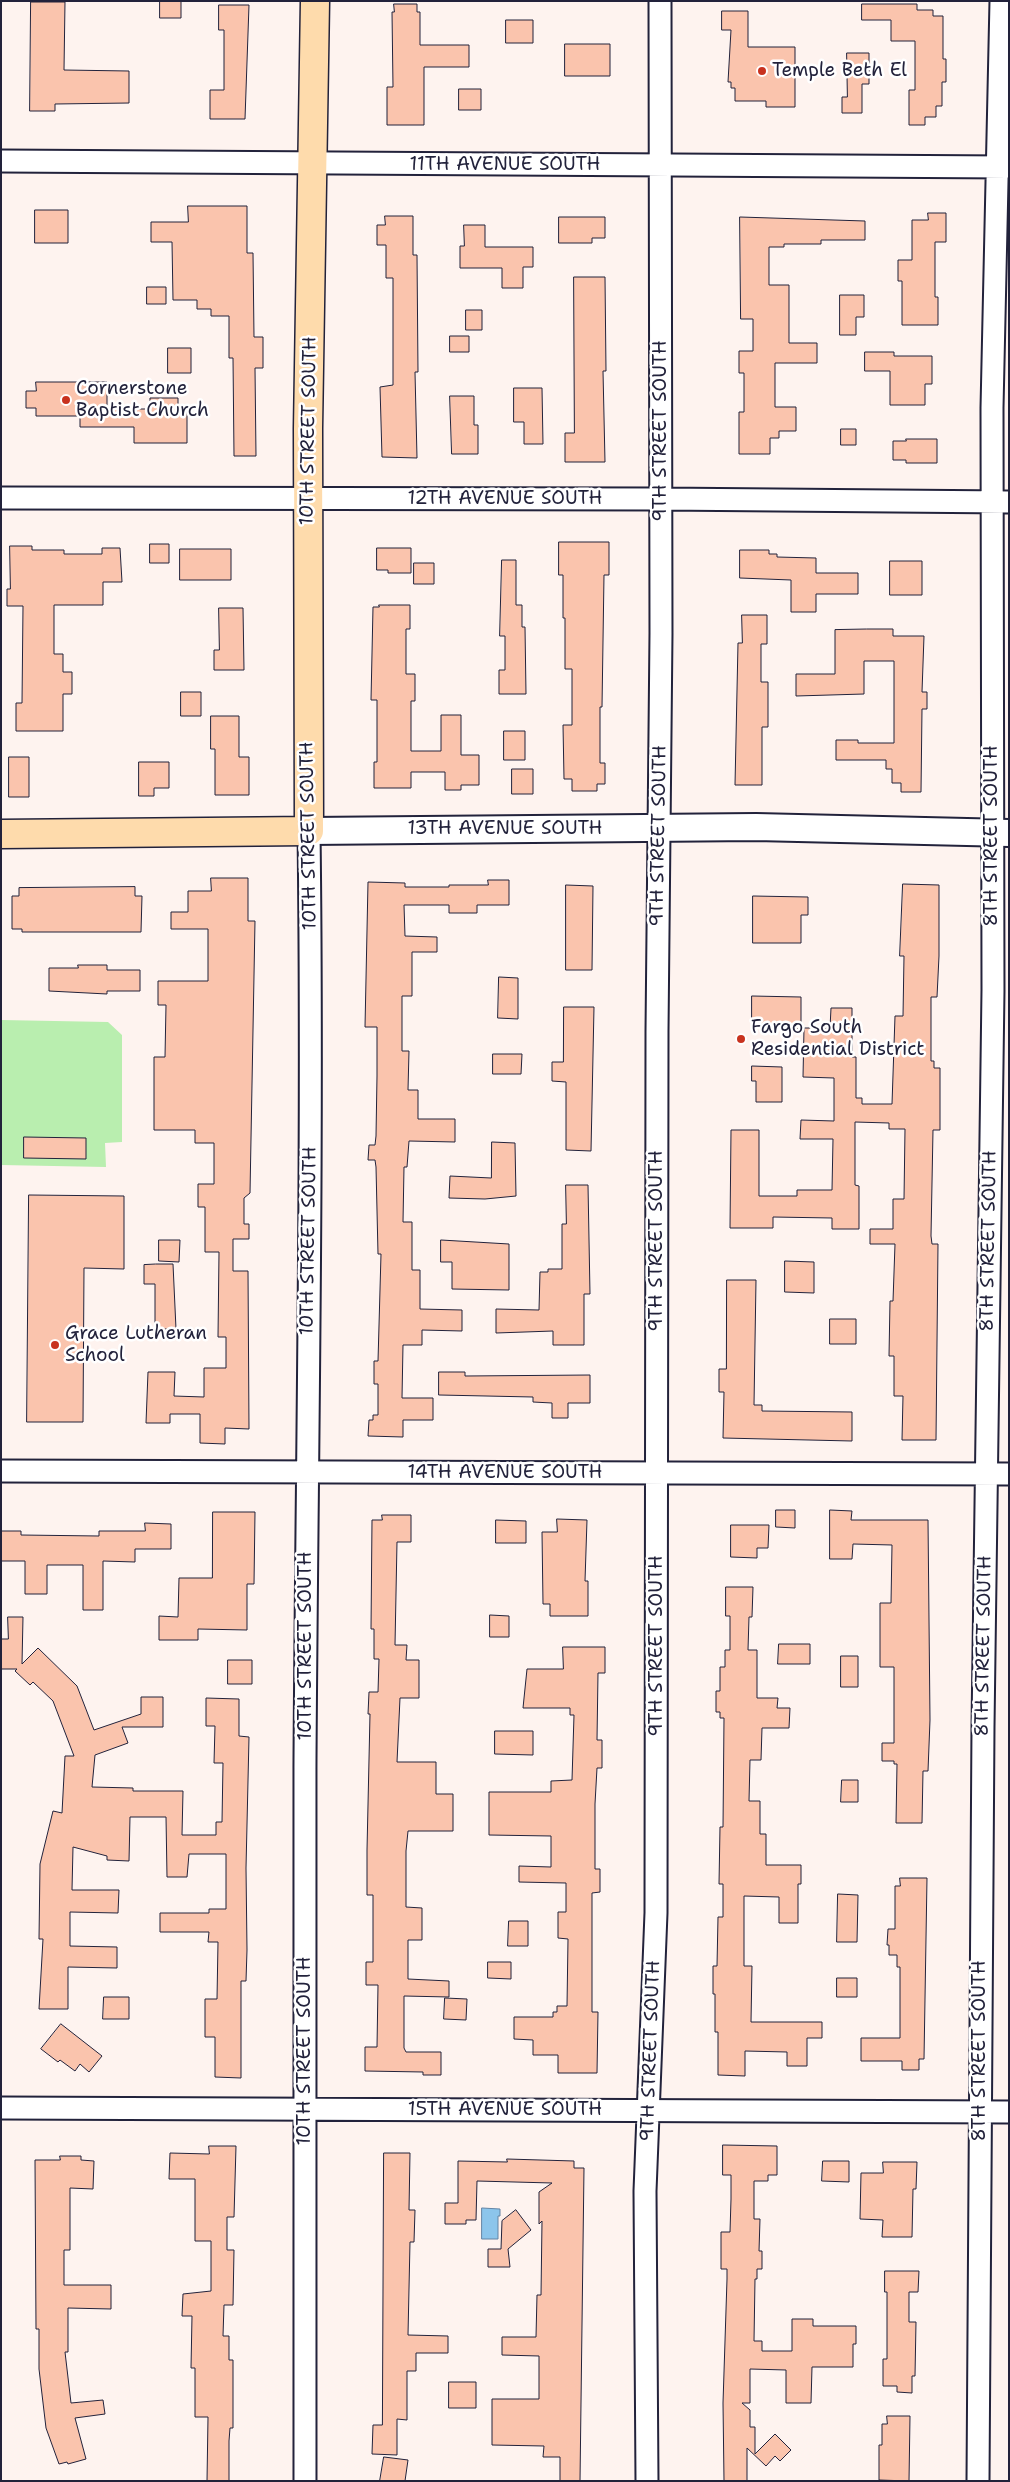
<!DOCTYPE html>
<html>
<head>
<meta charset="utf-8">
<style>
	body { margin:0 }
	#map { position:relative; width:1010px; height:2482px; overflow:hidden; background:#fef3ef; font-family:"Shantell Sans",sans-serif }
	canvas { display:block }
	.frame { position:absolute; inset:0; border:2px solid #22223b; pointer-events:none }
</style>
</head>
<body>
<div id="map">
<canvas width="1010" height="2482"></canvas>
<div class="frame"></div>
</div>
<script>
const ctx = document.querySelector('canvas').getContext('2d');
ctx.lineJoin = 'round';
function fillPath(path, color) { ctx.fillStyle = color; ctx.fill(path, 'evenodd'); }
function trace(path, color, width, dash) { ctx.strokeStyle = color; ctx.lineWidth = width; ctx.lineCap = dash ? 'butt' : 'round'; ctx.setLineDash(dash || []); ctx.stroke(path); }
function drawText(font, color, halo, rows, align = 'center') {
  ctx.font = font + ' "Shantell Sans",sans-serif'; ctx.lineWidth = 5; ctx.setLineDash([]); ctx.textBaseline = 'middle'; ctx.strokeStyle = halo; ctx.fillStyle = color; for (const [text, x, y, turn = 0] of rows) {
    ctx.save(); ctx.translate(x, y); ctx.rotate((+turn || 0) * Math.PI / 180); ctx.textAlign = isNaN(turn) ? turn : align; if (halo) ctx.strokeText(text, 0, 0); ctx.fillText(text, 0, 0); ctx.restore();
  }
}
const green = new Path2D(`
	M1,1020L108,1022L122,1035V1142L105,1143L106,1167L1,1165Z`);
const water = new Path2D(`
	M482,2208L500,2209V2216H498V2239H482Z`);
const building = new Path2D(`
	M160,1H181V18H160Z
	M31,2H65L64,70L129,71V103L55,104V111H30Z
	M394,4H417V12H420V45H469V67H424V125H387V87H393L392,12H394Z
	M862,4H917V10H933V16H943V59H946V82H942V106H936V117H925V125H909V90H915V41H891V20H862Z
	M219,5H249L245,119H210V90H224V30H219Z
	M722,11H748V47H795V107H766V101H735V88H731V82H728L731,30H722Z
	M506,20H533V43H506Z
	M565,44H610V76H565Z
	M847,53H869V84H862V113H842V97H847Z
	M459,89H481V110H459Z
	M188,206H247V253H253L254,337H263V368H255L256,456H234L233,358H229V316H211V309H197V300H173L172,242H151V222H188Z
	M35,210H68V243H35Z
	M928,213H946V242H935V297H938V325H902V281H898V260H912V220H928Z
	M385,216H413V255H417L418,372H415L417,458L382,457L380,387L393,385V278H386V245H377V225H385Z
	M559,217H605V238H592V243H559Z
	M740,217L865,221V240H821V244H784V247H769V285H789V343H817V363H775V407H796V431H779V438H770V454H739V412H744V373H739V351H753V319H741Z
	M464,225H485V247H533V267H523V288H502V268H460V246H464Z
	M574,277H605L606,371H603L605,462H565V433H574Z
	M147,287H166V304H147Z
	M840,295H864V317H856V335H840Z
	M466,310H482V330H466Z
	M450,336H469V352H450Z
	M168,348H191V373H168Z
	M865,352H894V356H932V384H925V405H890V371H865Z
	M36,382H107V409H150V398H178V409H187V443H134V427H80V416H36V408H26V391H36Z
	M514,388H542L543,444H524V422H514Z
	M450,396H474V425H478V454H452Z
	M841,429H856V445H841Z
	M906,439H937V463H906V460H893V441H906Z
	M559,542H609V575H604L602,707H600V763H605V784H597V791H572V779H564L563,725H572V669H565V618H563V575H559Z
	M150,544H169V563H150Z
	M10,546H32V550H64V554H102V548H120L122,582H103V605H54V654H63V672H72V694H63V731H16V703H22L23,606H7V589H10Z
	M377,548H411V573H388V570H377Z
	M180,549H231V580H180Z
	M740,550H769V554H777V557L816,558V573H858V594H816V612H791V580L740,578Z
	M502,560H516V605H522V627H525L526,694H499V670H505V636H500Z
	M890,561H922V595H890Z
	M414,563H434V584H414Z
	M379,605H410V629H406V674H415V701H411V751H441V715H461V755H479V785H461V790H445V772H411V788H374V762H377V700H371L373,607H379Z
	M219,608H243L244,670H214V650H219Z
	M742,615H767V644H761V682H768V727H762V785H735L738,643H742Z
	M867,629H893V636H924L922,692H927V709H922L921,792H901V783H892V769H886V760H836V740H858V743H894V661H864V694L796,696V674H835V630Z
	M181,692H201V716H181Z
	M211,716H239V757H249V795H215V749H211Z
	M504,731H525V760H504Z
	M9,757H29V797H9Z
	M139,762H169V788H154V796H139Z
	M512,769H533V794H512Z
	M211,878H248V921H255L250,1193L244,1198V1224H249V1239H233V1271H248L249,1429L225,1428V1444L200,1443V1414H170V1423H146L148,1372H175L174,1396L204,1397V1368H226V1337H218L219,1252H205V1207H198V1184H214V1143H195V1130H154V1057H165L166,1005H158V981H208V929H171V912H188V891H211Z
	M488,880H509V905H477V913H449V905H404L405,936L437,937V952H412V996H402V1051H409L408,1090H418V1119H455V1142L409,1141L407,1167H404L403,1222H412V1270H420V1309L462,1310V1331L422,1330V1345H403L402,1398H433V1420H403V1437L368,1436L369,1420H373V1415H378V1384H374V1361H378L381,1254H378L376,1167L375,1160H368L369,1145H375L376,1136L377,1076V1027H365L368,882L405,883V887H449V885H488Z
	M903,884L939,885V956L937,997H931V1061H934V1068H940V1130H933L931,1236L932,1244H938L936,1440H902L903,1396H894V1356H889L890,1301H893L895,1244H870V1229H893V1199H904L905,1129H889V1123L855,1122V1185L859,1186V1229H832V1218L773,1217V1228H730L731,1130H759V1196H797V1190H832L833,1139H800L801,1120L834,1121V1078L803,1077L804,1028H830L831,1008H852V1057H856V1098H862V1104H892L895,1016H903L904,956H900Z
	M566,885L593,886L592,970H566Z
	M135,887V896H142L141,932H22V929H12V896H19V888Z
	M753,896L808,897V915H801V943H753Z
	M78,965H107V970H140V991H107V994L49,991V968H78Z
	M499,977L518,978V1019L498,1018Z
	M752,996L801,997V1029L752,1028Z
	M564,1007H594L591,1151L566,1150V1082L552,1081V1062H563Z
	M493,1054H522L521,1074H493Z
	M752,1066L782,1067V1102H756V1081H752Z
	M24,1137L86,1138V1159L24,1158Z
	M492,1142L515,1143L516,1196L485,1199L449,1198L450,1176L491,1178Z
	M566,1185H588L590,1294H584V1345H553V1331L496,1333V1309L539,1310L540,1272H548V1269H562V1224H566Z
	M29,1195L124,1196V1269L84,1268L83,1422H27Z
	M159,1240H180L179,1262L159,1261Z
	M441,1240L509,1244V1290L452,1289V1262H441Z
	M785,1261L814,1262V1293L785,1292Z
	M156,1264H173L176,1329H155V1284H144V1265Z
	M727,1280H756L754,1405H762V1411L852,1412V1441L723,1438L724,1392H719V1369H726Z
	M830,1319H856V1344H830Z
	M439,1372H465V1376L590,1375V1403H568V1418H552V1403L533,1402V1397L439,1395Z
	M776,1510H795V1528L776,1527Z
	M830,1510L852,1511L851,1520H928L930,1720L928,1771H923L922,1823H896L897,1764H894V1761H882V1743H894V1667H880V1603H891L892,1545L853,1544L852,1559H830Z
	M213,1512H255L254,1584H247V1630L198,1629V1640H159V1616L178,1617L179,1578H212Z
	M382,1515H411V1542H397L395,1645H407L406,1660H419V1698H400L397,1762H436V1794H453V1831H408L406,1851V1907L422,1908V1940H408V1979L449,1981V1997L404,1996V2048L406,2052H441V2075H423V2072L365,2071V2047H377L378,1985H366V1962H373V1895H367V1850L370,1714H368L369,1692H378L379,1659H374V1629H371L372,1520H382Z
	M557,1519L587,1520L585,1581H588V1616H550V1604H543L542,1532H557Z
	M496,1520L526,1521V1543H496Z
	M145,1523L171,1524V1549H135V1562L103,1561V1610H83V1565H47V1594H25V1561H1V1531H21V1535L99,1536V1531H145Z
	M731,1525H769L768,1548H757V1558L731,1557Z
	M726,1587H753L752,1617H749L748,1650H757V1698H778L777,1708H790L789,1728H762L761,1760H750L749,1801H760V1834H766V1865H801V1884H798V1923H779V1897L744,1896V1966H752L751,2022H822V2038H807V2066H787V2052L745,2051V2076L718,2075V2032H715V1994H713V1966H717L718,1917H723V1884H719L720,1827H723L724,1718H720V1712H716V1691H720V1667H725V1650H730V1616H726Z
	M490,1615L509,1616V1637H490Z
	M8,1617H23L22,1664L38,1648L77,1686L94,1730L141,1714V1697H163V1727H122L128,1743L95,1755L92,1787L133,1788V1791H183L182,1835H216V1822H222L223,1763H214L215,1726H206V1698L239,1699V1736L249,1737L246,1868L247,1950L246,1981H241V2078L215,2077V2037H205V1999H217L218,1942H208L209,1932H160V1913H209V1909H226V1854H189L187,1877H167L166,1817H130L129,1861L107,1860V1856L73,1847L72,1890H119L118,1913L70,1912V1946L117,1947V1968L68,1967V2009H39L43,1939H39L40,1864L53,1811L62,1813L65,1756H74L53,1701L33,1682L30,1685L15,1671L17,1669H1V1639H8Z
	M779,1644H810V1664H778Z
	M563,1647H605V1673H598L597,1740H602V1768H597L595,1804V1869H600V1892L592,1893V2012H598L597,2073H558V2055H533V2040L514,2039V2017H553V2012H557V2006H567L568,1939L558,1938V1912H566V1883L519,1882V1866L551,1867V1836L489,1835V1792H551V1781L572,1780L574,1715H570V1708H523L527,1669H563Z
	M841,1656H858V1687H841Z
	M228,1660H252V1684H228Z
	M495,1731H533V1755L495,1754Z
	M842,1780H858V1802H841Z
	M900,1878H927L924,2059H919V2070H902V2061H861V2038H900V1967H897V1955H889V1945H887L888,1929H895V1886H900Z
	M838,1894L858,1895L857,1942H837Z
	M509,1921H528V1946H508Z
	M488,1962H511V1979L488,1978Z
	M837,1978H857V1997H837Z
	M104,1997H129V2019H103Z
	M445,1998L467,1999L466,2020L444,2019Z
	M61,2024L102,2056L89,2072L80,2064L75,2071L60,2060L58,2062L41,2049Z
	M723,2145L777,2146V2175H768V2181H754V2219H760L759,2251H762V2269H757V2279H755L754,2341H762V2351H792V2319H813V2326H856V2344H853V2367H812L811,2403H786V2370L750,2369V2403H742L750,2410V2427H755V2454L775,2434L791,2450L780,2461L775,2456L766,2466L747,2448V2481H724L723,2403L727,2279V2269H721V2232H730L731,2199V2175H723Z
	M209,2146H236L234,2217H227V2250H234L233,2305H224L223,2336H229V2360H233V2428H230L229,2441V2481H207L208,2417H195V2368H191L192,2316H182L183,2294L211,2291V2241H195V2179H169L170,2153L209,2154Z
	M384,2153H410L409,2210H415L414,2242H410L408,2335L448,2336V2353H416V2371H407V2420L397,2419V2455L372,2454L373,2425H382Z
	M60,2156H81V2160L94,2161L93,2189L70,2188V2250H64V2285H111V2309L68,2308V2352H65L71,2403L103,2400L105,2414L75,2418L86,2459L68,2464L67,2462L59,2464L46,2428L39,2369V2329H36L35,2160H60Z
	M507,2159L574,2161V2168H584L580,2481H560V2457H543L544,2446L492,2445V2399H539V2356L502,2355V2337H536L537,2295H541L542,2221L539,2224V2192L552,2183L477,2181L476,2220H466V2224H445V2203H458V2161L507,2162Z
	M823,2161H849V2182L822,2181Z
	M883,2162H917L916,2189H913L912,2237H882L883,2220L860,2219L861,2173H883Z
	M516,2210L531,2230L508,2249L510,2267H488V2249H501L502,2221Z
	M885,2271H919L918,2292H909V2322H916L915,2376H912V2393L897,2392V2386H883V2359H887V2292H885Z
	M449,2382H476V2408H449Z
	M887,2416H910L909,2481L879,2480V2445H882V2424H887Z
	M384,2457L408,2460L405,2481H380Z`);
const minor = new Path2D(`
	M1,161L1009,167
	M1,498L661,499L1009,502
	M1,1471L1009,1474
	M1,2108L1009,2112
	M305,2481C306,2240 304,2000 305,1760C307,1450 313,1141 309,831
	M647,2481L645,2191L656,1913L657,1031L661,633L660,1
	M978,2481L983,1726L993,990L992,408L1001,1`);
const tertiary = new Path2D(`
	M309,831L756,827L1009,833`);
const primary = new Path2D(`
	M1,834L309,831L308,428L315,1`);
const markers = [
	[762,71,5,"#c8321e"],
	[66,400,5,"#c8321e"],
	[741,1039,5,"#c8321e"],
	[55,1345,5,"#c8321e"]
];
const poiNames = [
	["Temple Beth El",772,71],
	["Cornerstone",76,389],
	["Baptist Church",76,411],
	["Fargo South",751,1028],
	["Residential District",751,1050],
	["Grace Lutheran",65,1334],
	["School",65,1356]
];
const streetNames = [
	["11TH AVENUE SOUTH",505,165],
	["10TH STREET SOUTH",309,431,-89],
	["9TH STREET SOUTH",661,431,-90],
	["12TH AVENUE SOUTH",505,499],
	["13TH AVENUE SOUTH",505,829],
	["10TH STREET SOUTH",309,836,-91],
	["9TH STREET SOUTH",659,836,-89],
	["8TH STREET SOUTH",992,836,-90],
	["10TH STREET SOUTH",309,1241,-89],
	["9TH STREET SOUTH",657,1241,-90],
	["8TH STREET SOUTH",989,1241,-89],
	["14TH AVENUE SOUTH",505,1473],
	["10TH STREET SOUTH",306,1646,-90],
	["9TH STREET SOUTH",657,1646,-90],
	["8TH STREET SOUTH",984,1646,-89],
	["10TH STREET SOUTH",305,2051,-90],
	["9TH STREET SOUTH",651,2051,-88],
	["8TH STREET SOUTH",980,2051,-90],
	["15TH AVENUE SOUTH",505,2110]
];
fillPath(green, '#b9eeaf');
fillPath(water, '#8cc5eb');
trace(water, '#6284a5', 1);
fillPath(building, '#fac4ad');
trace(building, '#22223b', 1);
trace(minor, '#22223b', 25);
trace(tertiary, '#22223b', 30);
trace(primary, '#22223b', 31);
trace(minor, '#fff', 21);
trace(tertiary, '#fff', 26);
trace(primary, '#fedbac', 28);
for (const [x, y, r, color] of markers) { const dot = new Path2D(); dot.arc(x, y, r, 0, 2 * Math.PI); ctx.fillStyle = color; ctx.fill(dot); trace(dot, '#fff', 2); }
drawText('19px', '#22223b', '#fff', poiNames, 'left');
drawText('19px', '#22223b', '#fff', streetNames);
</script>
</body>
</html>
